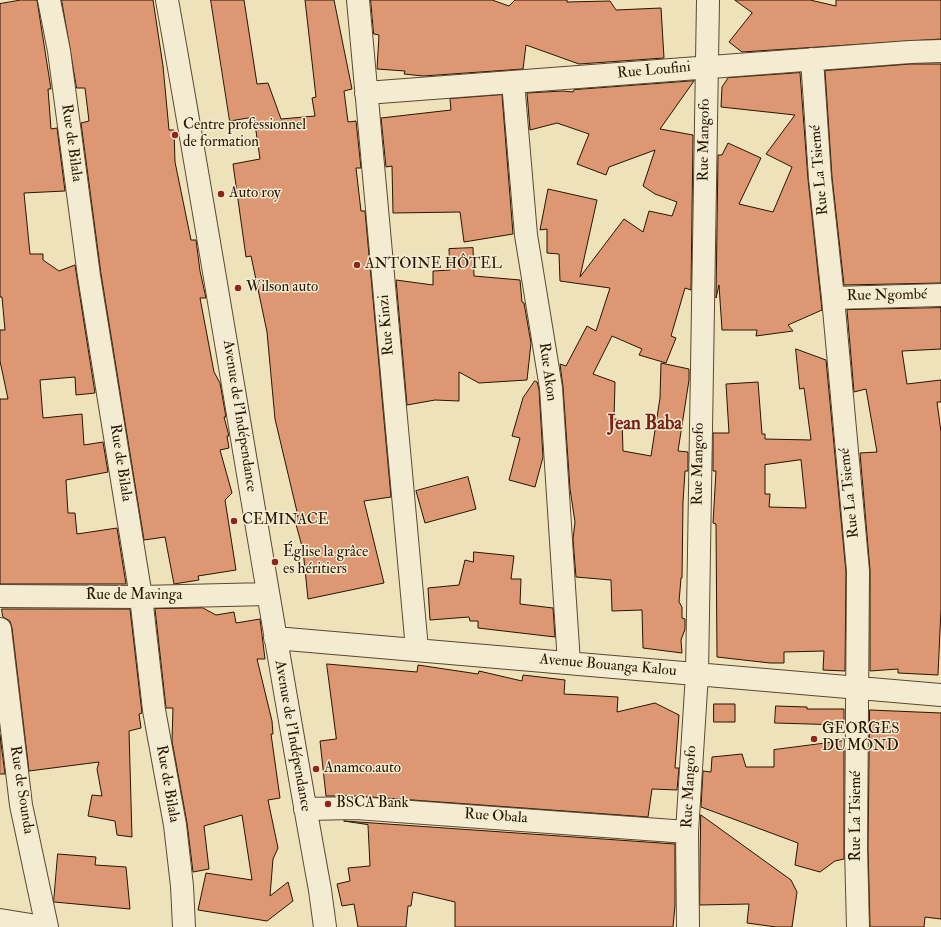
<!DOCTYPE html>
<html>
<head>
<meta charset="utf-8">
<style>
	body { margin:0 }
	canvas { display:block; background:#eee2ba }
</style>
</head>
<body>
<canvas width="941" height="927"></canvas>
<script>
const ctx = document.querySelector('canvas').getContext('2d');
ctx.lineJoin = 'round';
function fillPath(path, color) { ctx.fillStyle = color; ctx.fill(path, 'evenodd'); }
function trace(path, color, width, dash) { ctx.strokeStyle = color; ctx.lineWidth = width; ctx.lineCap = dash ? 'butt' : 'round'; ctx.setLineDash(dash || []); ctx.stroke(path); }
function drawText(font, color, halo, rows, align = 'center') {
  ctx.font = font + ' "IM FELL Double Pica",serif'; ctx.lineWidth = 3; ctx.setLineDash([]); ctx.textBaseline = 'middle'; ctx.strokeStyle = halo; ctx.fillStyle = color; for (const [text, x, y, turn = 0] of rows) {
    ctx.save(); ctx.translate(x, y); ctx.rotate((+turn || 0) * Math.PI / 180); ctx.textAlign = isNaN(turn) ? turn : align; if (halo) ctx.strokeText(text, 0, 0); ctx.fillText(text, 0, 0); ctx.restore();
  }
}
const building = new Path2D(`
	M21,0H37L51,89H48L51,129L57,128L65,191L24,193L30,254H43V260L59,271L75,265L95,393L76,395L75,377L40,380L43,418L82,414L84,445L103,442L108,472L66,480L68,513H75L77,534L117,528L126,584H0V399H8L0,361V330H5L2,297H0V4Z
	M62,0H153L163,66L169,130H174L175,162L191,240H196L200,271L206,298H200L214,372L220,383L226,417H224L229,436H227L229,448L220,450L232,493L225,500L236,570L198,576L199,580L174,584L165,537L144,540L101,274L81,123L89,121L85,88H77Z
	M211,0H244L257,84L268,83L281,119L315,116L312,98L316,97L305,0H334L352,89L344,91L348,122L356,121L361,168H356L361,211H365L391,497L364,501L384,583L308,599L303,550L294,517L298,516L275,419L267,332L251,256L246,257L233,164L260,159L254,117L230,121Z
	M371,0H492L509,6L515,0H567V2L610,1L616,10L661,8L664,58L579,64L526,45L523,69L423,76L404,74L405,71L377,69L379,35L374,34Z
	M735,0H810L836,6V0H941V39L742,52L729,42L752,13Z
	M911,64H941V283L844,285L832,177L825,71Z
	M800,73L808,179L822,310L788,325L793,331L756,336L757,330H722L719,285L716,298L718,155H722L728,143L761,158L739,204L773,212L792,167L766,154L795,115L721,107L722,87L728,78Z
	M694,81L660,129L693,135L691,290L685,288L671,336L676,338L666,363L639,355L642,349L612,336L593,374L615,382L614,419L622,420L623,451L651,456L660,398L661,363L689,369V380L678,451L688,452V471H685L683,502L682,578H681L679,602L682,607V618L685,619V629L681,640L682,653L643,648L642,610L612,611L611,580L576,577L573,539L575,522L570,489L563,387L560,364L566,366L587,326L596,331L610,288L560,281L559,254L547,253V229L540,230L548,189L597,200L580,277L624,219L643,232L649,211L672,216L677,202L655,194L643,186L655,150L609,167L606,175L577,164L589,134L557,123L530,130L527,93L563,91L573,92L574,90Z
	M502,95L513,234L464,242L460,212L393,213L392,166L386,167L381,118L451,110L450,99Z
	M473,248L474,276L520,280L522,302L524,303L531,343L527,380L479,383L459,372V401L435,400L407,405L396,280L433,285V271L450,270L449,249Z
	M941,308V349L902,351L907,384L941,380V402H937L941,432V609L938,675L898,673V669L870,671V570L860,453L877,452L866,389L854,392L847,310Z
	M796,349L826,360L846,572L845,671L823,670L824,651L784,652V663H770L717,657L716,524L713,523L716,471H713V433H729L726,384L758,382L762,434H765V439L811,440L804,388L800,389ZM801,460L806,508L769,507L770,494H765V465Z
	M535,381L537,382L539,389L543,457L535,487L509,480L520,438L512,436L523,398Z
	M468,477L476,509L425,523L416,491Z
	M474,552L514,556L511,579H521L520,604L553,608L555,637L478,628V621H470L469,617L430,620L428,588L459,585L465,560L473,562Z
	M203,608L216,615L234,612L236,623L260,619L265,659H257L272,721L273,734H271L280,798L268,800L278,848L273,859L270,896L288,882L293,901L267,921L198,910L206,873L252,880L242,815L204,826L209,869L193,872L187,823L172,741L173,708H166L155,609Z
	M2,609H130L142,713L139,714L141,728L129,731L132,837L117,835L115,821L88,816L92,795L102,796L97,769L99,762L29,771L12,628L10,621L3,617Z
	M327,664L417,672L418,665L478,674L479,671L522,681L523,675L565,680L564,694L618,697L617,712L655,703L679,715L675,768H679L677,790L652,789L648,817L357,796H326L320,741L336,739Z
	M714,704H735V722H714Z
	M776,706L807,707V709H844V725L775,723Z
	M870,710L941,713V919L925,917L924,927H870L868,848Z
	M0,735L5,774H0Z
	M844,741V859L835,861L820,872L795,865L798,843L701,807L703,771L711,772L712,757L742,754L746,767H774V750Z
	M701,815L791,880L797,892L792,927H776L747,923L749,904L700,905Z
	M344,821L675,844V905L673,927H455V902L413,892L411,906H408L406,927H358L354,904L342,906L337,884L350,881L348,868L370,866L368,825Z
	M58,854L96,857L95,865L126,867L130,909L54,902Z`);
const minor = new Path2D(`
	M49,0L59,51L89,276L141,597L154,710L175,825L182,886L184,927
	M167,0C220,296 266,594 320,890L325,927
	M358,0L417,649
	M812,59L820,178L833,298L858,571L856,848L858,927
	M513,82L526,235L551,388L569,663
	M366,93L910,52L941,51
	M833,298L941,295
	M0,596L141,597L268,594
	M0,629L21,805L47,927
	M275,638L941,695
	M305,809L356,808L687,832
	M0,920L43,927
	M688,927L687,832L697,674L708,0`);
const markers = [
	[175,135,4,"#8f2418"],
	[221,194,4,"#8f2418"],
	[357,265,4,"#8f2418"],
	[238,288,4,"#8f2418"],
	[234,521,4,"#8f2418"],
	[275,562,4,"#8f2418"],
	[814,739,4,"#8f2418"],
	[316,769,4,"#8f2418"],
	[328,804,4,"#8f2418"]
];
const streetNames = [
	["Rue Loufini",654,71,-5],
	["Rue Mangofo",705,140,-89],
	["Rue de Bilala",71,143,82],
	["Rue La Tsiemé",820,170,-95],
	["Rue Ngombé",887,296,-1],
	["Rue Kinzi",387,325,-95],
	["Rue Akon",547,372,82],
	["Avenue de l'Indépendance",239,416,81],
	["Rue de Bilala",120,463,81],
	["Rue Mangofo",699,464,-89],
	["Rue La Tsiemé",850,493,-96],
	["Rue de Mavinga",134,596],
	["Avenue Bouanga Kalou",608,666,5],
	["Avenue de l'Indépendance",292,736,80],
	["Rue de Bilala",167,784,80],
	["Rue Mangofo",690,787,-87],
	["Rue de Sounda",21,790,81],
	["Rue La Tsiemé",857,816,-90],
	["Rue Obala",496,817,4]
];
const poiNames = [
	["Centre professionnel",183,126],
	["de formation",183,143],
	["Auto roy",229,194],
	["ANTOINE HÔTEL",365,265],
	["Wilson auto",246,288],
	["CEMINACE",242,521],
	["Église la grâce",283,553],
	["es héritiers",283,570],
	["GEORGES",822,730],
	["DUMOND",822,747],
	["Anamco.auto",324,769],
	["BSCA Bank",336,804]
];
const districtNames = [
	["Jean Baba",645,425]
];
fillPath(building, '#dd9773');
trace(building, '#281501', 1);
trace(minor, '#5a482f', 24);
trace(minor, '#f4ecd2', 22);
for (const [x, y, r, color] of markers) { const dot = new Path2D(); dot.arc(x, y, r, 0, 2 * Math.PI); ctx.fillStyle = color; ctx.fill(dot); trace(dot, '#f4ecd2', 1.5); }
drawText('15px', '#281501', '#f4ecd2', streetNames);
drawText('15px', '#281501', '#f4ecd2', poiNames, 'left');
drawText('bold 19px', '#7a1f14', '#f4ecd2', districtNames);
</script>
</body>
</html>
